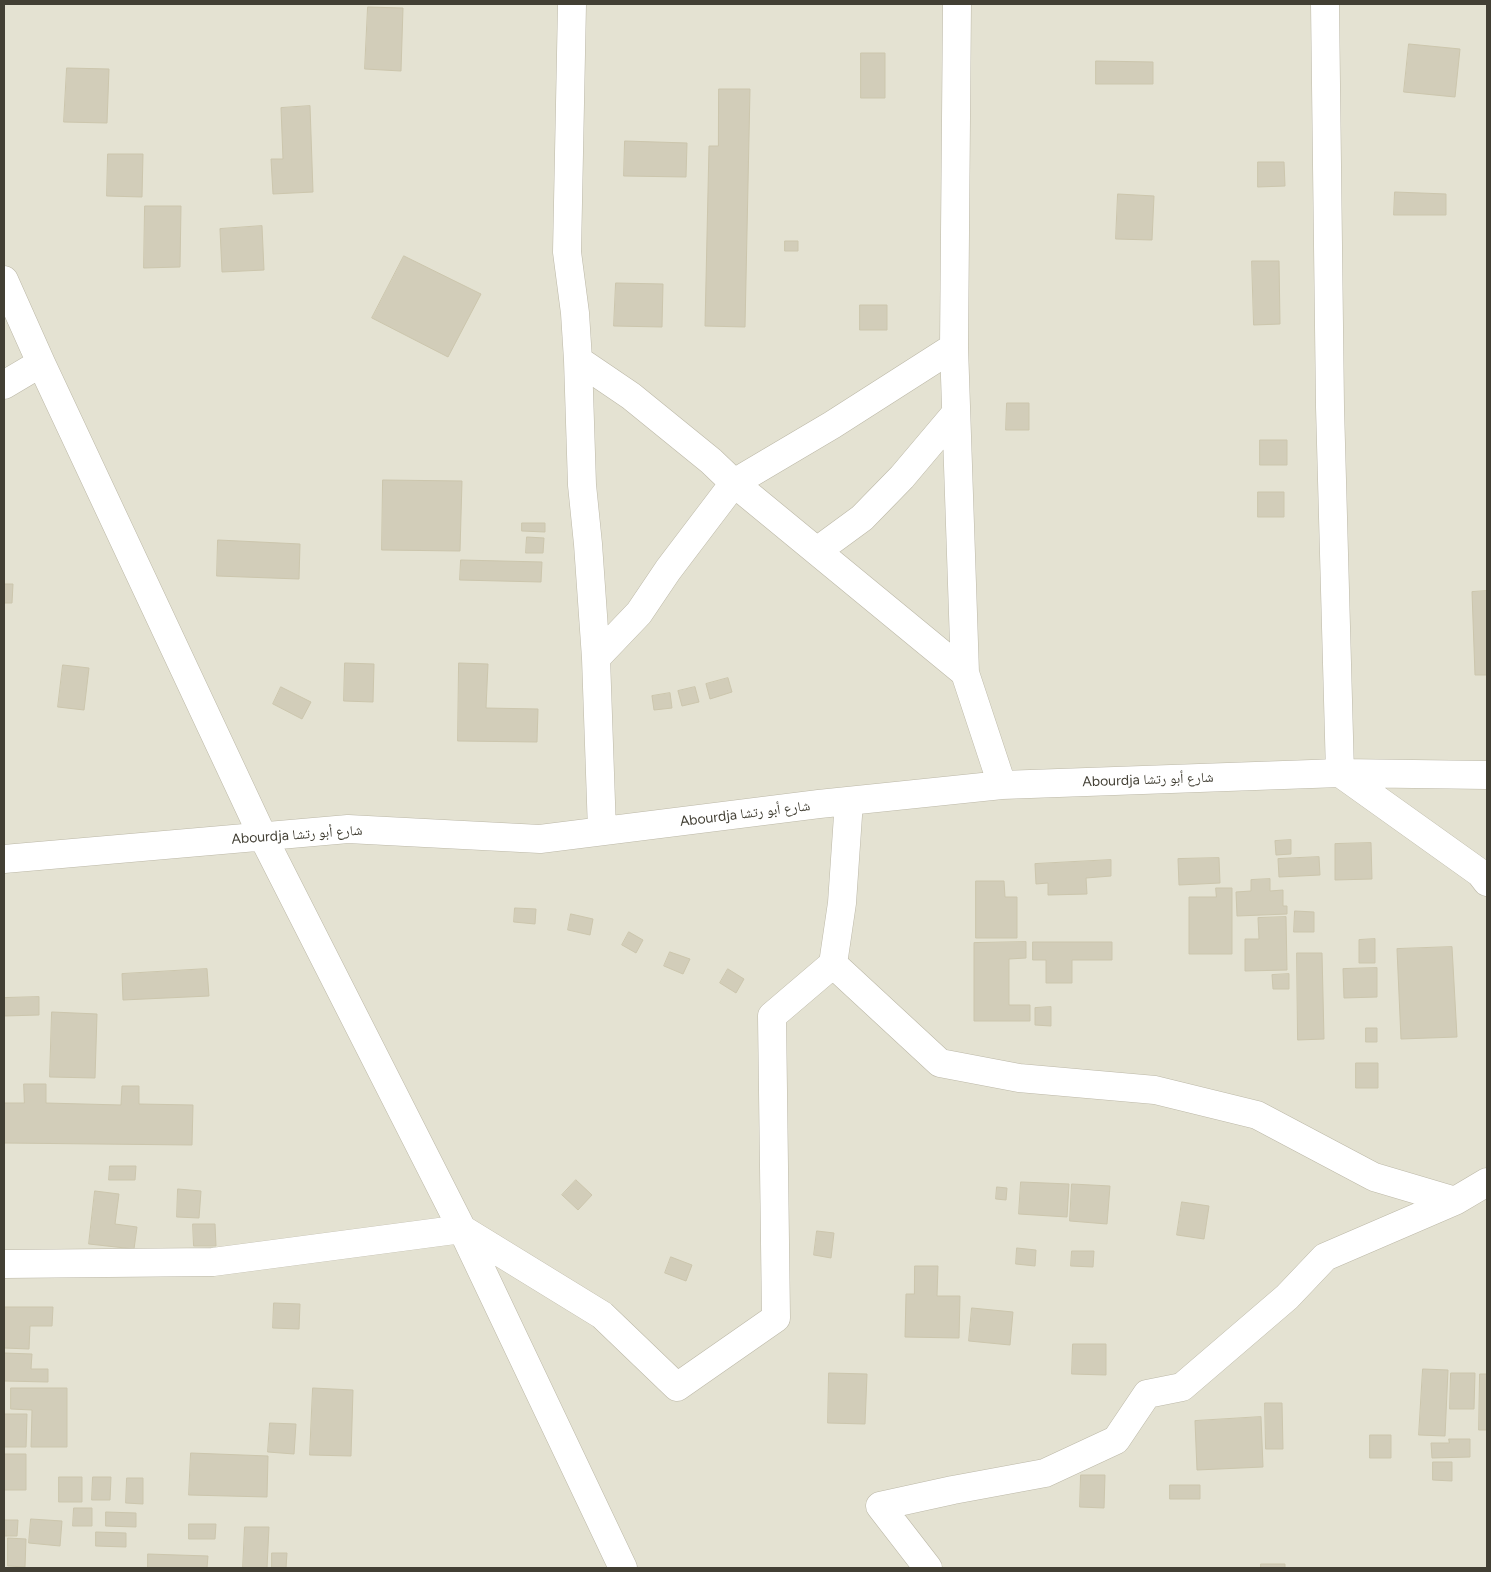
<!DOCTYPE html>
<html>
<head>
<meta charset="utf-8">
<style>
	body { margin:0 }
	#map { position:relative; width:1491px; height:1572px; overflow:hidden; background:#f1efe3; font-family:Figtree,sans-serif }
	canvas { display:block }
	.frame { position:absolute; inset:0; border:5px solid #423f34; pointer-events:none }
</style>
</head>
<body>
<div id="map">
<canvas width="1491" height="1572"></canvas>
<div class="frame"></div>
</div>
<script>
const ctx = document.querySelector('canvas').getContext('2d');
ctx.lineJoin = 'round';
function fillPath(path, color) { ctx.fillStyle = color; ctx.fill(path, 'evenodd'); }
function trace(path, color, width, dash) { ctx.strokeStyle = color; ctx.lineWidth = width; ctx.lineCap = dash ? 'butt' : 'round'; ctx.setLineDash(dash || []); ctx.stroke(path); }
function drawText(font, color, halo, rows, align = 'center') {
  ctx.font = font + ' Figtree,"Noto Naskh Arabic",sans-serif'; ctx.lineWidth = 4; ctx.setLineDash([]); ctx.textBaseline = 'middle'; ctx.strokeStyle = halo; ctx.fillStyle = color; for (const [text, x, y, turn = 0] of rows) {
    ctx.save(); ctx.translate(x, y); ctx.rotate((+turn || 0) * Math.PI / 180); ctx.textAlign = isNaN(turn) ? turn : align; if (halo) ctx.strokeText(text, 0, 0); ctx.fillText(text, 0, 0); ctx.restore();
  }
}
const residential = new Path2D(`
	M4,4H1487V1568H4Z`);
const building = new Path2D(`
	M368,7L403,8L401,71L365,69Z
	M1409,44L1460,49L1455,97L1404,92Z
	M861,53H885V98H861Z
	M1096,61L1153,62V84H1096Z
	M67,68L109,69L107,123L64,122Z
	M719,89H750L745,327L705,326L709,146H718Z
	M310,106L313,192L273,194L271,159H283L281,108Z
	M625,141L687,143L686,177L624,176Z
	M108,154H143L142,197L107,196Z
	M1258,162H1284L1285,186L1258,187Z
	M1395,192L1446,194V215H1394Z
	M1118,194L1154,196L1152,240L1116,239Z
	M145,206H181L180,267L144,268Z
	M262,226L264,270L222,272L220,229Z
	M785,241H798V251H785Z
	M404,256L481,294L448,357L372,318Z
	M1252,261H1279L1280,324L1254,325Z
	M616,283L663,284L662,327L614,326Z
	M860,305H887V330H860Z
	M1007,403H1029V430H1006Z
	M1260,440H1287V465H1260Z
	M383,480L462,481L460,551L382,550Z
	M1258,492H1284V517H1258Z
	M522,523H545V532L522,531Z
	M527,537L544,538L543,553H526Z
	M218,540L300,544L299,579L217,576Z
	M461,560L542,562L541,582L460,580Z
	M4,584H13L12,603H4Z
	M1487,591V675H1475L1472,592Z
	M345,663L374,664L373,702L344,701Z
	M459,663L488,664L486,708L538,709L537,742L458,741Z
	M63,665L89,668L84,710L58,707Z
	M728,678L732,692L710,699L706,684Z
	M281,687L311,702L302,719L273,704Z
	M695,687L699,702L682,706L678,691Z
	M670,693L672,708L654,710L652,696Z
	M1291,840V854L1276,855L1275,841Z
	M1371,843L1372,879L1335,880V844Z
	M1319,857L1320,875L1279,877L1278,859Z
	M1219,858L1220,883L1179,885L1178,859Z
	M1111,860V876L1086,878L1087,894L1048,895V883L1036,884L1035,864Z
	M1270,879V891L1283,890V906H1287V914L1237,916L1236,892L1251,891V880Z
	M976,881H1004L1005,897H1017V938H976Z
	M1216,888H1232V954H1189V897H1216Z
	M515,908L536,909L535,924L514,922Z
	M1295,911L1314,912V932H1294Z
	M571,914L593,919L590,935L568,930Z
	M1286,917L1287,970L1245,971V939H1259L1258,918Z
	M629,932L643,940L636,953L622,945Z
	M1375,939V963H1359V940Z
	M1026,942V958L1009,959V1005H1030V1021H974V943Z
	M1033,942H1112V960H1072V983H1046V960H1033Z
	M1452,947L1457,1037L1401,1039L1397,949Z
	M670,952L690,959L683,974L664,966Z
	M1297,953H1322L1324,1039L1298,1040Z
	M1377,968V997L1344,998L1343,969Z
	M207,969L209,996L123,1000L122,974Z
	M728,969L744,979L736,993L720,983Z
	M1289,974V989H1273L1272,975Z
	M39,997V1015L4,1016V998Z
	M1051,1007V1026L1035,1025V1008Z
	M52,1012L97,1014L95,1078L50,1077Z
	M1366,1028H1377V1042H1366Z
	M1356,1063H1378V1088H1356Z
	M24,1084H46V1103L121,1105L122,1086H139V1104L193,1105L192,1145L4,1143V1103H24Z
	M110,1166H136L135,1180H109Z
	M576,1180L592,1195L578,1210L562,1195Z
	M1021,1182L1069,1184L1067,1217L1019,1214Z
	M1072,1184L1110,1186L1107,1224L1070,1221Z
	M997,1187L1007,1188L1006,1200L996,1199Z
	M178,1189L201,1191L199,1218L177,1217Z
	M95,1191L119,1194L115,1224L137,1227L134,1249L89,1244Z
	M1182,1202L1209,1206L1204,1239L1177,1235Z
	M193,1224H215L216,1246H194Z
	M817,1231L834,1233L831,1258L814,1255Z
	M1017,1248L1036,1250L1035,1266L1016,1264Z
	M1072,1251H1094L1093,1267L1071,1266Z
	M671,1257L692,1265L686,1281L665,1273Z
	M915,1266H938L937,1296H960L959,1338L905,1337L906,1294H914Z
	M274,1303L300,1304L299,1329L273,1328Z
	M4,1307H53L52,1326H30L29,1349L4,1348Z
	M972,1308L1013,1312L1010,1345L969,1341Z
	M1073,1344H1106V1375L1072,1374Z
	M4,1353L32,1354L31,1369H48V1382L4,1381Z
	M1423,1369L1448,1370L1445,1436L1419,1435Z
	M829,1373L867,1374L865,1424L828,1423Z
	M1451,1373H1475L1474,1409H1450Z
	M1480,1374H1487V1430H1479Z
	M11,1388H67V1447H31L32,1410L11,1409Z
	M313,1388L353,1390L351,1456L310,1455Z
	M1265,1403H1282L1283,1449H1266Z
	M4,1414H27L26,1447H4Z
	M1261,1417L1263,1467L1197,1470L1195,1421Z
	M270,1423L296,1424L294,1454L268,1452Z
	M1370,1435H1391V1458H1370Z
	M1449,1439H1470V1457L1432,1458L1431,1443H1449Z
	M191,1453L268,1456L267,1497L189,1495Z
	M4,1454H26V1490H4Z
	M1433,1462H1452V1481L1433,1480Z
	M1081,1475H1105L1104,1508L1080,1507Z
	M59,1477H82V1502H59Z
	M93,1477H111L110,1500H92Z
	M127,1478H143V1504L126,1503Z
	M1170,1485H1200V1499H1170Z
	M74,1508H92V1526H73Z
	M106,1512L136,1513V1527L106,1526Z
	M31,1519L62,1521L60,1546L29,1543Z
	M4,1520H18L17,1536H4Z
	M189,1524H216L215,1539H189Z
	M245,1527H269L267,1568H243Z
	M96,1532L126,1533V1547L96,1546Z
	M8,1538L26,1539L25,1567L8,1566Z
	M272,1553H287L286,1568H272Z
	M148,1554L208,1556L207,1568H148Z
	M1261,1564H1285V1568H1261Z`);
const minor = new Path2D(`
	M572,4L567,252L575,313L578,360L582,485L588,544L596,658L602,831
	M957,4L954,347L965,673L1002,785
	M1325,4L1330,407L1340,773L1480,873L1487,882
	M4,280L41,363L263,837L462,1229L623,1568
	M578,360L631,396L711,461L734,483L965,673
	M4,385L41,363
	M817,551L862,518L902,477L956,413
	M596,658L639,613L668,570L734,483L832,425L954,347
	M4,859L348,829L540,839L819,804L1002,785L1340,773L1487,775
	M833,964L842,903L849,801
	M4,1264L213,1262L462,1229L602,1315L677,1387L776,1318L772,1016L833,964L940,1063L1019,1078L1155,1090L1257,1115L1374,1177L1455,1201L1487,1182
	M928,1568L880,1506L953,1490L1045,1473L1116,1440L1147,1394L1182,1387L1287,1297L1325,1257L1455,1201`);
const streetNames = [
	["Abourdja شارع أبو رتشا",1148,780,-2],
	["Abourdja شارع أبو رتشا",745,814,-7],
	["Abourdja شارع أبو رتشا",297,835,-4]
];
fillPath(residential, '#e4e2d2');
fillPath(building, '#d2cdb9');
trace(building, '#ccc6ad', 1);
trace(minor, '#bcb8a7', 29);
trace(minor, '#fff', 28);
drawText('14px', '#423f34', '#fff', streetNames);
</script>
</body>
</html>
